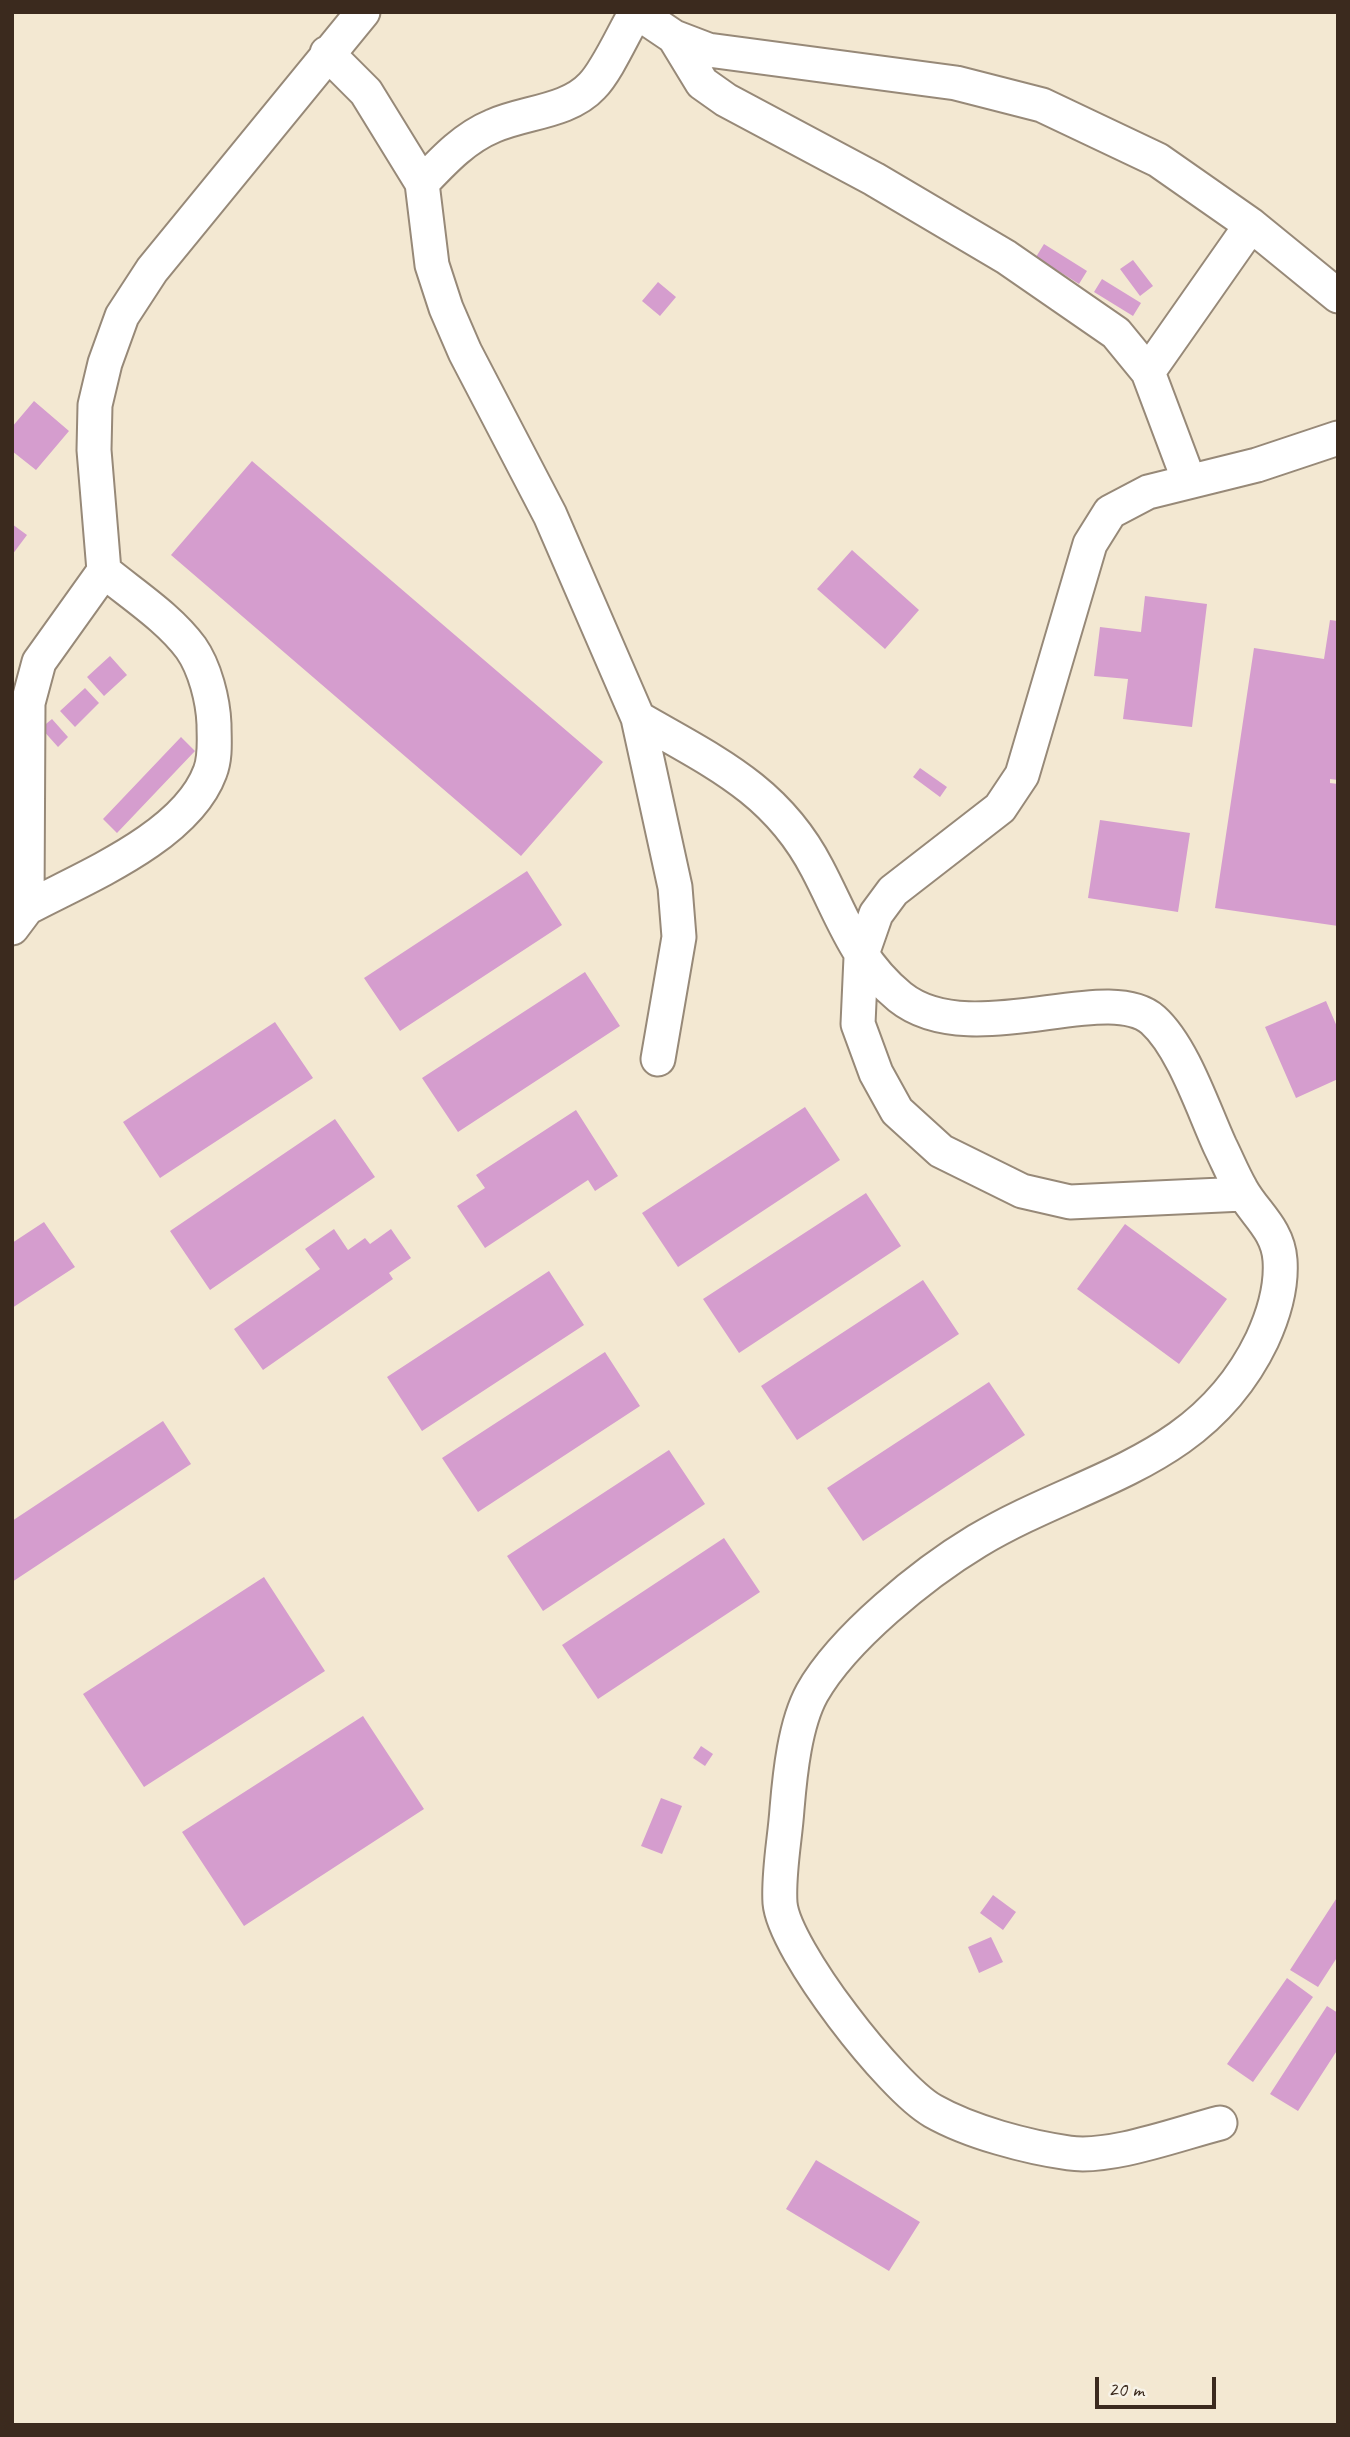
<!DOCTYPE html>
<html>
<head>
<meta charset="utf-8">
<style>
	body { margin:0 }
	#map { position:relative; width:1350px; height:2437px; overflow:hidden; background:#f3e8d2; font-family:Caveat,sans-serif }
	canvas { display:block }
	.frame { position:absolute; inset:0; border:14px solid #3b2a1e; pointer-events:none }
	.scale { position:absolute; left:1095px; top:2377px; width:121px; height:32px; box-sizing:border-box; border:4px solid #3b2a1e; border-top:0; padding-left:9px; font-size:21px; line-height:24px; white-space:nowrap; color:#3b2a1e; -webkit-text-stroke:5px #f7f3e8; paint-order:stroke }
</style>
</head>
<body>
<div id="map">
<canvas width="1350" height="2437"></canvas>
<div class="frame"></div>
<div class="scale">20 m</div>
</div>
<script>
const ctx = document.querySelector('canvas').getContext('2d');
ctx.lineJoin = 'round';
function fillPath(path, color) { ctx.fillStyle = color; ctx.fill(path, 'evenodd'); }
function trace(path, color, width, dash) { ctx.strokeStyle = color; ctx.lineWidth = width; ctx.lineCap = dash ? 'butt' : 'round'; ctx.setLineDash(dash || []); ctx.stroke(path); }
const building = new Path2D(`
	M1044,244L1087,271L1079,284L1036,257Z
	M1133,260L1153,286L1140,296L1120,269Z
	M1102,279L1141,303L1133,316L1094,292Z
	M658,282L676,297L660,316L642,301Z
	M34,401L69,431L36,470L12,451V427Z
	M252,461L603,762L521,856L171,555Z
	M12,524L27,535L12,555Z
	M852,550L919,610L885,649L817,589Z
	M1145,596L1207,604L1192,727L1123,719L1128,679L1094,676L1100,627L1141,632Z
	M1330,620L1338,621V780L1330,779V783L1338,784V926L1215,908L1254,648L1324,659Z
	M110,656L127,675L104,696L87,677Z
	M85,688L99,703L75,727L60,711Z
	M52,719L68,737L58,747L41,728Z
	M181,737L195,751L117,833L103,819Z
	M920,768L947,787L940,797L913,777Z
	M1100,820L1190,833L1178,912L1088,898Z
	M527,871L562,925L400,1031L364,978Z
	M585,972L620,1026L458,1132L422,1078Z
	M1326,1001L1338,1029V1079L1296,1098L1265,1027Z
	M275,1022L313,1078L160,1178L123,1122Z
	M805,1107L840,1160L678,1267L642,1213Z
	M576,1110L618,1176L595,1191L588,1180L485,1248L457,1206L485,1188L476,1175Z
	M335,1119L375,1177L210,1290L170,1231Z
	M866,1193L901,1246L739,1353L703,1299Z
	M44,1222L75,1267L12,1308V1243Z
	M1125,1224L1227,1299L1179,1364L1077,1289Z
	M334,1229L348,1250L365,1238L370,1244L391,1229L411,1258L389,1273L393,1279L263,1370L234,1329L320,1269L305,1249Z
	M549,1271L584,1325L422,1431L387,1377Z
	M923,1280L959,1334L797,1440L761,1386Z
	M605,1352L640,1406L478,1512L442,1458Z
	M989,1382L1025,1435L863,1541L827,1488Z
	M163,1421L191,1464L12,1582V1521Z
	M669,1450L705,1504L543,1611L507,1556Z
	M724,1538L760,1592L598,1699L562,1645Z
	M264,1577L325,1671L144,1787L83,1694Z
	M363,1716L424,1809L244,1926L182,1832Z
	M701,1746L713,1754L705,1766L693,1758Z
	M661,1798L682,1806L662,1854L641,1846Z
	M993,1895L1016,1912L1003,1930L980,1913Z
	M1338,1896V1956L1318,1987L1290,1970Z
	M991,1937L1003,1962L979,1973L968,1947Z
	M1287,1978L1313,1997L1253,2082L1227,2064Z
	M1327,2006L1338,2013V2049L1298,2111L1270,2094Z
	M816,2160L920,2222L889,2271L786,2209Z`);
const minor = new Path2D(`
	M636,12C624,32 607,71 592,86C568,112 524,112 493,126C464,138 443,161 422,183L432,265L446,308L465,352L550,515L638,718L675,887L679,937L658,1059
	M637,12L674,37L708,50L956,83L1042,105L1158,160L1251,225L1338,296
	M674,37L702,83L726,100L874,179L1006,257L1116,333L1148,372L1189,481
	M327,53L366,92L422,183
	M1148,372L1251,225
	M638,718C712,761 776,789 817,868C843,917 855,960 900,997C970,1053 1107,979 1153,1020C1183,1047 1203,1109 1220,1146C1227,1160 1233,1175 1241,1189C1254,1213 1278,1229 1280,1260C1282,1288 1274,1314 1262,1340C1202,1465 1084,1477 977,1541C924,1573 843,1638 812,1693C795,1724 790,1773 787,1809C785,1839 778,1873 780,1903C784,1950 892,2088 933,2111C970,2132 1027,2147 1069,2153C1111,2159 1177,2134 1220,2123
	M27,908C85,877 186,837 210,772C216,757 214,739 214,724C213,700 205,668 191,648C169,618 133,595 104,571
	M12,928L27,908L28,703L39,662L104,571L94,450L95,405L105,363L122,316L152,270L363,12
	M1243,1194L1070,1202L1022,1191L941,1151L897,1111L876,1073L858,1024L861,957L876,914L893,891L1000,808L1022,775L1090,544L1110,512L1148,492L1257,465L1338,438`);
fillPath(building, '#d59dce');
trace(minor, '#978978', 37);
trace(minor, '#fff', 33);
</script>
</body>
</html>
